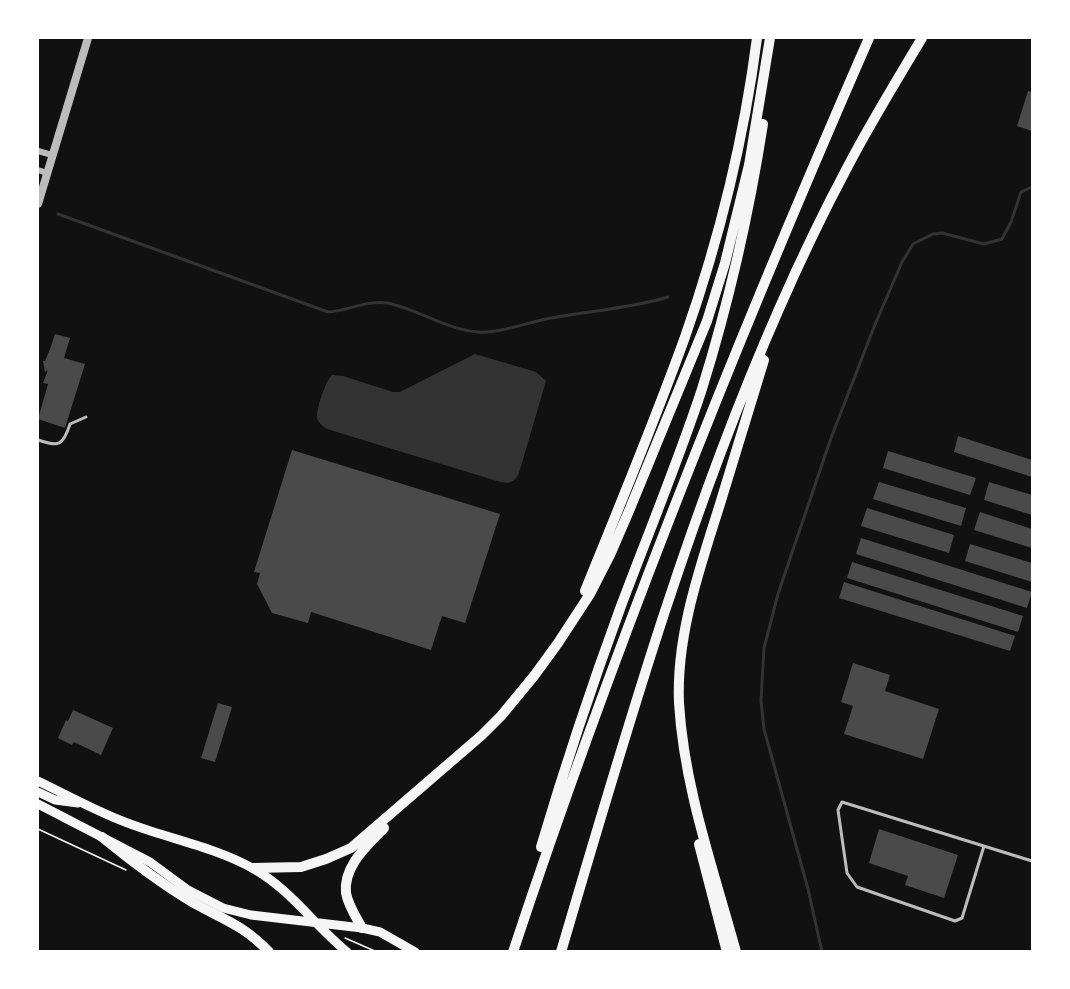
<!DOCTYPE html>
<html>
<head>
<meta charset="utf-8">
<style>
	body { margin:0 }
	#map { position:relative; width:1070px; height:989px; overflow:hidden; background:#111; font-family:"Space Grotesk",sans-serif }
	canvas { display:block }
	.frame { position:absolute; inset:0; border:39px solid #fff; pointer-events:none }
</style>
</head>
<body>
<div id="map">
<canvas width="1070" height="989"></canvas>
<div class="frame"></div>
</div>
<script>
const ctx = document.querySelector('canvas').getContext('2d');
ctx.lineJoin = 'round';
function fillPath(path, color) { ctx.fillStyle = color; ctx.fill(path, 'evenodd'); }
function trace(path, color, width, dash) { ctx.strokeStyle = color; ctx.lineWidth = width; ctx.lineCap = dash ? 'butt' : 'round'; ctx.setLineDash(dash || []); ctx.stroke(path); }
const water = new Path2D(`
	M475,354L536,372L546,381L519,473C514,484 508,484 497,481L327,429C323,426 319,424 317,418C316,409 326,380 332,375L343,376L393,392H400Z`);
const stream = new Path2D(`
	M58,214L328,312C347,311 367,300 387,303C418,309 447,330 478,332C496,334 527,323 546,319C587,311 628,309 668,297
	M822,952L808,889L764,729L761,701L764,648L778,594L831,438L874,327L902,262L913,244L933,234L942,233L984,244L1002,239L1011,222L1021,192L1032,187`);
const building = new Path2D(`
	M1028,91L1032,92V131L1017,126Z
	M55,334L70,338L64,358L85,364L65,428L38,419L48,384L43,383L48,370L45,372L43,361H45L50,349Z
	M958,436L1032,460V477L954,452Z
	M292,450L500,514L465,623L442,616L431,650L311,612L308,623L272,613L257,584L260,573L254,572Z
	M888,451L976,478L970,495L883,468Z
	M879,482L966,508L961,526L873,499Z
	M989,482L1032,495V515L984,500Z
	M867,508L954,535L949,553L861,526Z
	M980,512L1032,529V548L974,530Z
	M861,538L1032,592L1027,608L856,554Z
	M970,544L1032,563V582L965,561Z
	M852,562L1023,616L1018,632L847,578Z
	M844,582L1015,636L1010,651L839,598Z
	M853,663L890,675L885,691L939,709L923,759L844,734L853,706L841,702Z
	M218,703L232,707L215,762L201,758Z
	M73,710L113,728L101,755L74,742L72,745L58,738L66,720L68,721Z
	M879,829L958,855L944,898L905,885L908,876L869,863Z`);
const path = new Path2D(`
	M38,829L126,870
	M345,938L377,952`);
const service = new Path2D(`
	M38,440C59,447 63,446 70,424L86,417
	M984,846L962,918L955,921L857,887L847,873L838,810L842,802L1032,861`);
const minor = new Path2D(`
	M38,151L52,155
	M38,170L47,173`);
const tertiary = new Path2D(`
	M38,204L88,38`);
const primary = new Path2D(`
	M38,781C69,796 101,814 133,825C174,840 217,848 254,869C291,890 314,925 347,952
	M38,792L55,800L78,803
	M38,804L150,862L188,890L223,908L251,915L362,928L380,932L415,952`);
const motorway = new Path2D(`
	M585,591C619,507 654,423 685,337C719,240 744,139 757,38
	M102,837C130,860 160,883 192,902C222,919 244,925 269,952
	M699,844L727,952
	M541,847C565,766 592,685 621,606C648,534 678,462 702,389C729,302 749,214 763,124
	M253,868L301,867L326,859L351,848L482,735L501,716L534,676L558,643L590,594L610,555L629,511L707,321L725,263L749,165L770,38
	M362,928C356,917 348,905 346,893C343,866 368,845 384,828
	M513,952C616,641 738,337 869,38
	M561,952C625,735 688,516 779,309C800,261 823,213 848,166C871,122 897,80 922,38
	M736,952C714,871 684,788 679,703C676,635 700,568 720,504C735,456 749,408 764,360`);
fillPath(water, '#333');
trace(stream, '#333', 3);
fillPath(building, '#4a4a4a');
trace(path, '#f5f5f5', 1.5);
trace(service, '#bcbcbc', 3);
trace(minor, '#bcbcbc', 6);
trace(tertiary, '#bcbcbc', 8);
trace(primary, '#f5f5f5', 9);
trace(motorway, '#f5f5f5', 10);
</script>
</body>
</html>
